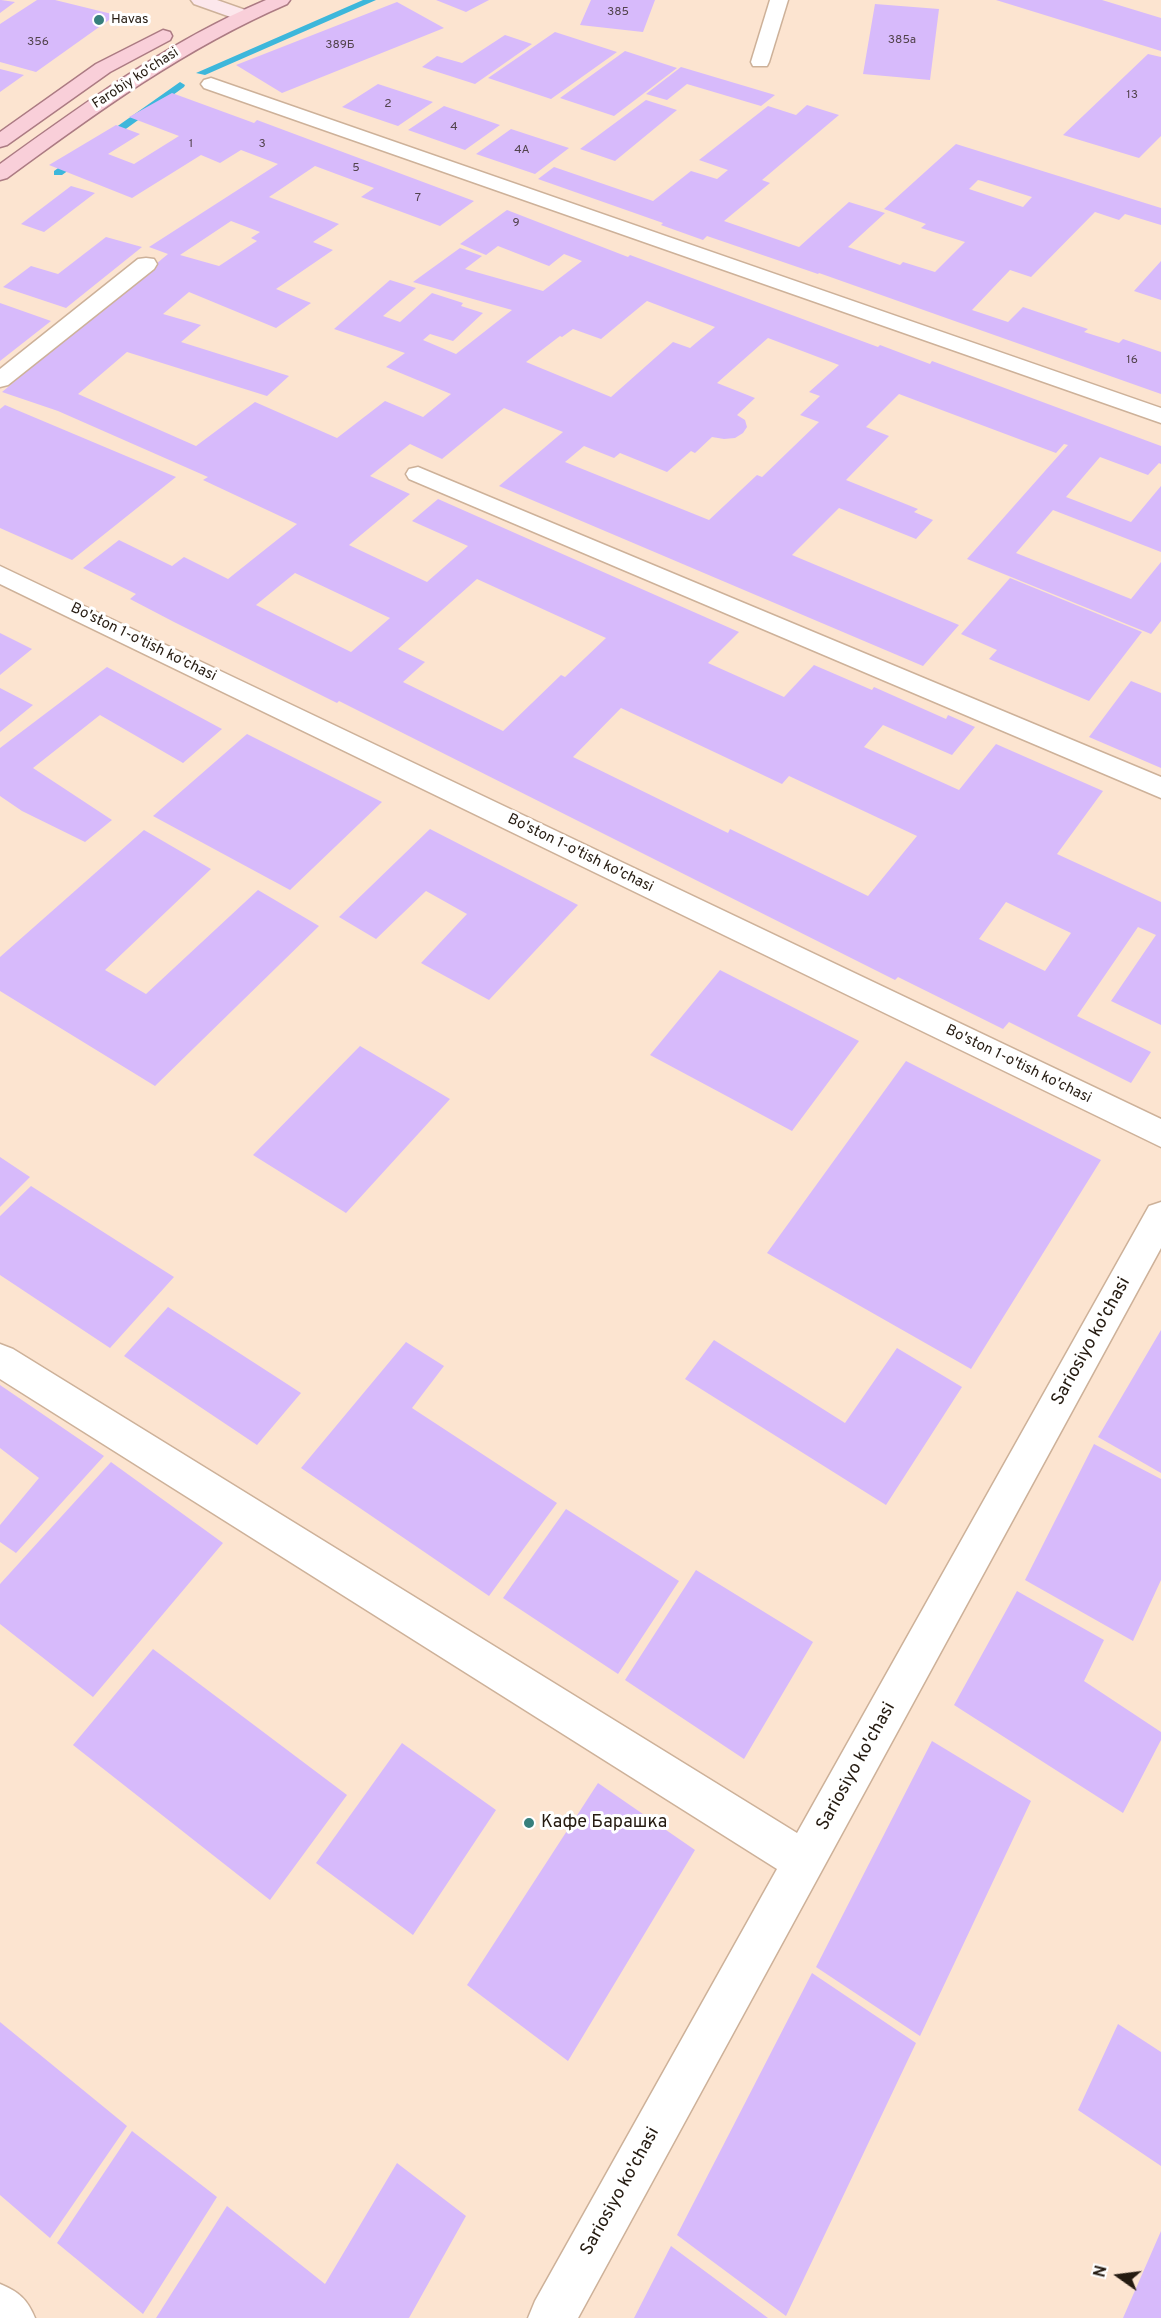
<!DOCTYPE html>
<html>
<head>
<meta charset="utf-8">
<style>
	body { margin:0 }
	#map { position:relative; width:1161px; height:2318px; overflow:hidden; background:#fce4d0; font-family:Overpass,sans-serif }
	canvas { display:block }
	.north { position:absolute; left:1089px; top:2246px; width:60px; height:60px; -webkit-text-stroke:4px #fff; paint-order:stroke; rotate:284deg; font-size:16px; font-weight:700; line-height:24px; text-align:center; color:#251b11 }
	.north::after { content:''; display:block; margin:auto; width:21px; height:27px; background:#251b11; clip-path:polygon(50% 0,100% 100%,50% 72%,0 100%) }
</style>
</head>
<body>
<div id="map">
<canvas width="1161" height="2318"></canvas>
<div class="north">N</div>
</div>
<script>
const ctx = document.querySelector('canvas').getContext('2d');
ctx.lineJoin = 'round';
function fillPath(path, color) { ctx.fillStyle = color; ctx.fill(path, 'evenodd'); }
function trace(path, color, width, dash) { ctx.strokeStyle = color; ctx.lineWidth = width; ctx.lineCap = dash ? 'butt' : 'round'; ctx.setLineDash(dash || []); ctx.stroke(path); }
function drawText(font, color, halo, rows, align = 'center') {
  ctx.font = font + ' Overpass,sans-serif'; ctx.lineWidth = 6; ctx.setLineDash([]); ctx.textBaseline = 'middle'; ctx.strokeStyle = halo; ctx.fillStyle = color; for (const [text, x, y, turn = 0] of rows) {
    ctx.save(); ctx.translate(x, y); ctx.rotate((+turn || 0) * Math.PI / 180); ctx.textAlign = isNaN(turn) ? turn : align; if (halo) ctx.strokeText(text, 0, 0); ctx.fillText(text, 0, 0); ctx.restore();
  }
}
const stream = new Path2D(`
	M363,0H376L205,75L196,73Z
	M180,82L185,85L184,87L62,175H54V171Z`);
const building = new Path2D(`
	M0,0H1L15,2L0,13Z
	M37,0H55L116,15L36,72L0,62V24Z
	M436,0H489L466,12Z
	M591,0H655L643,32L580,25Z
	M996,0H1102L1161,18V51Z
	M397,2L444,28L282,93L236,65Z
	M875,4L939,9L930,80L863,74Z
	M555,32L617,52L551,99L488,78Z
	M505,35L532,44L475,84L422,67L437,56L462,63Z
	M625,51L677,68L614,116L560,98Z
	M1148,54L1161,57V136L1139,158L1063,135Z
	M681,67L775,95L761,106L687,84L667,100L646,94Z
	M0,69L24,75L0,92Z
	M378,84L433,102L398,126L342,107Z
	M172,93L254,123L257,120L474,201L440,226L361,197L374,188L315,166L269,197L339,224L313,242L333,250L276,289L311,303L276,328L189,292L163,314L201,325L181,342L289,376L267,396L127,352L78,394L196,446L255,402L337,438L385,401L423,417L451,394L386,367L405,353L334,329L390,280L416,288L383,316L400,322L432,293L463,303L461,306L483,313L453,341L430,334L423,340L456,354L512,310L413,282L460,248L482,256L465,269L543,291L582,261L564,254L549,266L498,246L486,255L460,244L507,210L628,257L630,255L878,347L880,345L930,364L932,361L1161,446V464L1159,463L1148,475L1100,457L1066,497L1131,522L1161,486V552L1053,510L1016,553L1131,599L1161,562V621L1151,634L967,559L1068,445L1064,444L1056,453L899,394L866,427L889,436L846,480L918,509L914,512L933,520L916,539L839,508L792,555L959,625L923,666L499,486L563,432L504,408L442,459L410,444L370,476L410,494L349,545L427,582L468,546L412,521L438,499L739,632L708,663L784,697L814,665L872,690L874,687L946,719L948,715L975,727L952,755L883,725L864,747L959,790L996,744L1103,791L1057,854L1161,902V1025L1111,1001L1156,935L1138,927L1077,1016L1151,1052L1131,1083L1009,1022L1003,1029L898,977L895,980L339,701L337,703L174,622L130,599L136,594L83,568L119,540L172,566L184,557L228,579L297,524L203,480L208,477L58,411L2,392L168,254L149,247L278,164L241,150L220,163L201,155L132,198L49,165L116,125L140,134L108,154L134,164L179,136L129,117ZM231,221L260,232L251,238L257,241L219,266L180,255ZM647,301L715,327L690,348L673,342L611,397L526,362L560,336L562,337L573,329L601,339ZM768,338L839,365L809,392L820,396L800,415L819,422L762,477L757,475L709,520L565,462L584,446L614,458L620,453L667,472L691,451L695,453L712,437L724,439L735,438L743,433L747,427L745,420L737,415L755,398L717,383ZM295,573L390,618L351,652L256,605ZM477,579L606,638L565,677L561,675L503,731L403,682L425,662L398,649ZM621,708L782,784L789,776L917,836L868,896L730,829L728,833L573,757ZM1006,902L1071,933L1045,971L979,939Z
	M646,100L677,110L615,161L580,149Z
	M807,105L839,115L762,180L770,183L724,221L799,247L849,202L885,213L848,247L900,265L903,262L935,272L965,242L921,228L926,224L884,209L956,144L1161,208V225L1125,214L1119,220L1095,212L1031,277L1010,270L972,310L1008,322L1023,307L1088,329L1084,332L1119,343L1123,339L1161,352V394L819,273L818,274L707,236L703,240L661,225L663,223L538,179L554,167L653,201L691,171L717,179L728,170L699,160L768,106L796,115ZM978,180L982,181L1032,197L1023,207L969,189Z
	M444,106L500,125L465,150L408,130Z
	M511,129L569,148L535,174L476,154Z
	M71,186L95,193L44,232L21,224Z
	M106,237L142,247L66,308L3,287L31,266L58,274Z
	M1161,261V300L1134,291Z
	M0,303L51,321L0,361Z
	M5,405L176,477L72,560L0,528V409Z
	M1010,578L1142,632L1089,701L989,659L997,650L961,634Z
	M0,633L32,649L0,675Z
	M107,667L222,729L183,763L100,715L33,768L112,820L85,842L22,811L0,796V748Z
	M1131,681L1161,693V768L1089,737Z
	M0,688L33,705L0,732Z
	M247,734L382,802L290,890L153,816Z
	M430,829L578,905L489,1000L421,963L467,914L426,891L376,939L339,917Z
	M144,830L211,869L105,970L146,994L258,890L319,926L155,1086L0,991V957Z
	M720,970L859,1041L792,1131L650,1055Z
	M360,1046L450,1099L346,1213L253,1155Z
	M906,1061L1101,1160L971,1369L767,1253Z
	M0,1157L30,1177L0,1207Z
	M31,1186L174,1277L110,1348L0,1275V1216Z
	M168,1307L301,1393L257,1445L124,1356Z
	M1161,1330V1473L1098,1437Z
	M714,1340L845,1423L897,1348L962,1387L886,1505L685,1379Z
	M406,1342L444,1366L412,1408L557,1503L489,1596L301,1468Z
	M0,1385L104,1456L16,1553L0,1542V1525L39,1478L0,1448Z
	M1094,1444L1161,1479V1580L1133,1641L1025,1580Z
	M111,1462L223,1543L93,1697L0,1624V1584Z
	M566,1509L679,1581L618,1674L503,1598Z
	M696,1570L813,1642L744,1759L625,1680Z
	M1017,1591L1104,1640L1084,1681L1161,1732V1740L1123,1813L954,1705Z
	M153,1649L347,1795L270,1900L73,1745Z
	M932,1741L1031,1801L920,2036L816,1967Z
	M402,1743L496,1810L413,1935L316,1863Z
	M598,1783L695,1850L568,2061L467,1985Z
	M812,1973L916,2043L786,2316L677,2235Z
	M0,2022L127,2126L50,2238L0,2195Z
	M1118,2024L1161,2052V2166L1078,2110Z
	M132,2131L217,2197L143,2314L57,2243Z
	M397,2163L466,2216L409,2318H156L227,2206L325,2284Z
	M1161,2231V2318H1123Z
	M671,2246L768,2318H634Z`);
const service = new Path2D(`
	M770,0H788L769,62L767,66H753L751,62Z`);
const minor = new Path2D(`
	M211,78L1161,408V423L204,88L201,84L204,80Z
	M146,258L154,259L157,264L154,269L8,385L0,387V369L138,259Z
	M418,467L1161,777V798L409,479L406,474L409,469Z
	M0,566L1161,1119V1147L0,584Z
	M1161,1202V1248L578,2318H528L535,2301L777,1869L0,1379V1344L13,1349L797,1833L1149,1206Z`);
const tertiary = new Path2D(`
	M0,2284C19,2292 27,2299 35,2318H0Z`);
const secondary = new Path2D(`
	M191,0H217L251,12L254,16L251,20H239L194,4Z`);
const primary = new Path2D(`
	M266,0H290L287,4C185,48 97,112 7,178L0,180V164C85,103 169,41 266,0Z
	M163,30L170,32L172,36L170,40L110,72L7,145L0,147V132L96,64Z`);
const markers = [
	[99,20,6,"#377f7c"],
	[529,1823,6,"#377f7c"]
];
const numberNames = [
	["385",618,13],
	["385а",902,41],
	["356",38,43],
	["389Б",340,46],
	["13",1132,96],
	["2",388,105],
	["4",454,128],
	["1",191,145],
	["3",262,145],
	["4A",522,151],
	["5",356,169],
	["7",418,199],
	["9",516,224],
	["16",1132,361]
];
const farPoinames = [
	["Havas",111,20]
];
const farStreetnames = [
	["Farobiy ko'chasi",136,79,-33]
];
const streetNames = [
	["Bo'ston 1-o'tish ko'chasi",143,643,26],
	["Bo'ston 1-o'tish ko'chasi",580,854,26],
	["Bo'ston 1-o'tish ko'chasi",1018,1065,26]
];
const nearStreetnames = [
	["Sariosiyo ko'chasi",1092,1342,-61],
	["Sariosiyo ko'chasi",857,1767,-61],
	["Sariosiyo ko'chasi",621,2192,-61]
];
const nearPoinames = [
	["Кафе Барашка",541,1823]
];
fillPath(stream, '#3db7db');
fillPath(building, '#d7bafb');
trace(service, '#cdb199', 3);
trace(minor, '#cdb199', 3);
trace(tertiary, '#cdb199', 3);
trace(secondary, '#cdb199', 3);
trace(primary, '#ac7b83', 3);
fillPath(service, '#fff');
fillPath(minor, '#fff');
fillPath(tertiary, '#fff');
fillPath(secondary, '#fce7ec');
fillPath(primary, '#f9cfd9');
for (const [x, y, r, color] of markers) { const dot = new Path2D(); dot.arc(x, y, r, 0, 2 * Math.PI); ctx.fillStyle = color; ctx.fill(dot); trace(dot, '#fff', 2); }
drawText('12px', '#52434c', null, numberNames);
drawText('14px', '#251b11', '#fff', farPoinames, 'left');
drawText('14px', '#251b11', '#fff', farStreetnames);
drawText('15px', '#251b11', '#fff', streetNames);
drawText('18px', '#251b11', '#fff', nearStreetnames);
drawText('18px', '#251b11', '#fff', nearPoinames, 'left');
</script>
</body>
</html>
